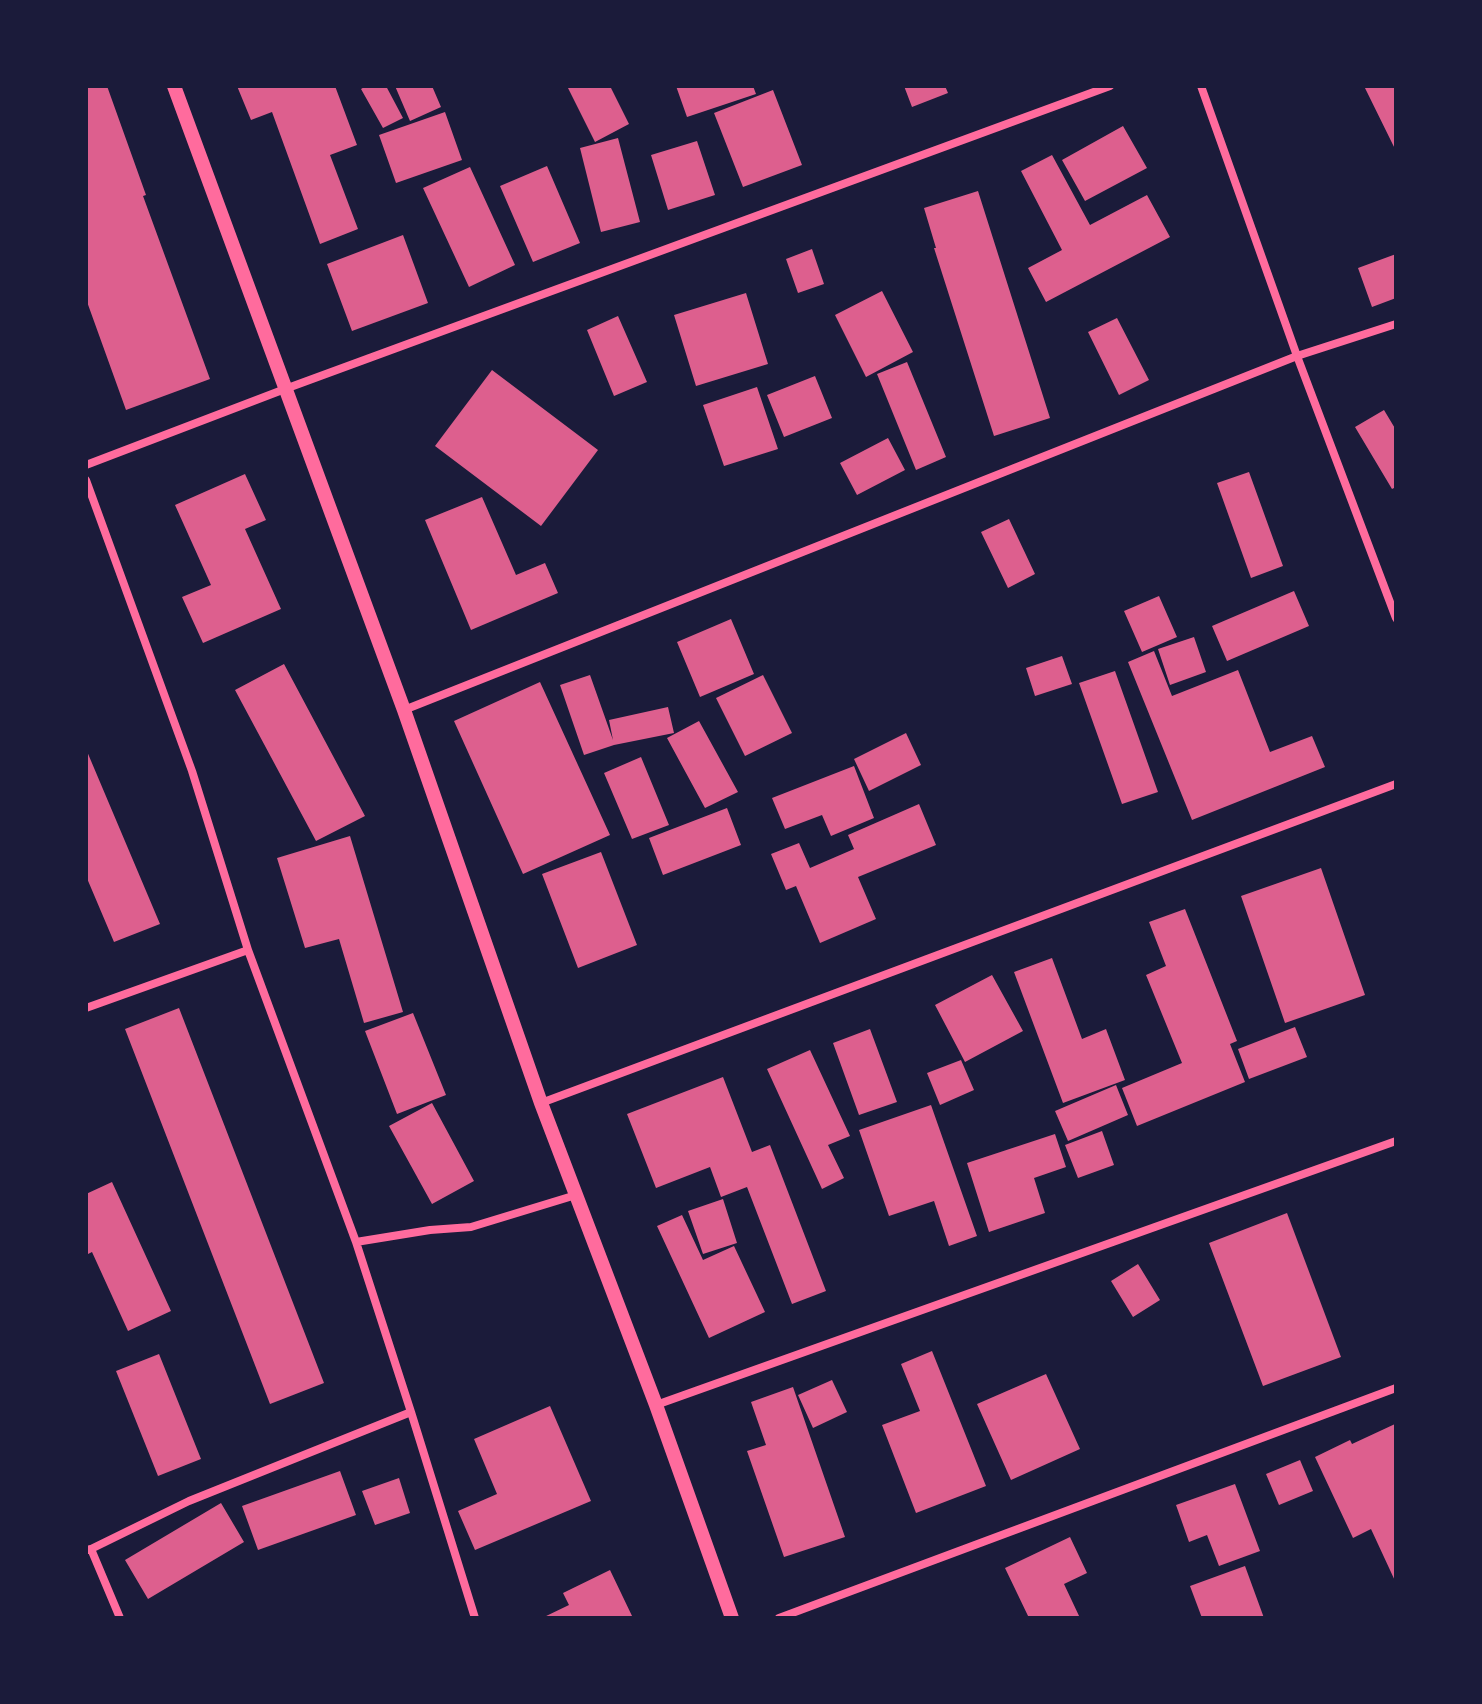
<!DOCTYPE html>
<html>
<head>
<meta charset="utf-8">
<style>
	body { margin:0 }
	#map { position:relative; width:1482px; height:1704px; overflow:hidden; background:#1b1b3a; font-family:Quicksand,sans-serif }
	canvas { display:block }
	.frame { position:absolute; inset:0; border:88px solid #1b1b3a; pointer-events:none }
</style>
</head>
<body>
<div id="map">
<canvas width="1482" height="1704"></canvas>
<div class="frame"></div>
</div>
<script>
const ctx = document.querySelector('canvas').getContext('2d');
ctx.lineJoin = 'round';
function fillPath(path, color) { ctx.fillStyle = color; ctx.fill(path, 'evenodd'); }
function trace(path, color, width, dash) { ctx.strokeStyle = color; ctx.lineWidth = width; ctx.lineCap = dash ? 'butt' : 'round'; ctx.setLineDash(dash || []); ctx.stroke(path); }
const building = new Path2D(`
	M86,86H107L146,195L143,196L210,379L126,410L86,299Z
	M237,86H335L357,145L330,155L358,229L320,244L272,112L251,120Z
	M366,86H386L403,118L383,128L361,89Z
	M395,86H432L441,107L410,121Z
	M567,86H610L629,124L595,142Z
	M676,86H753L756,94L687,117Z
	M904,86H945L948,93L912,107Z
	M1364,86H1396V151Z
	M773,90L802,165L743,187L714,113Z
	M445,112L462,160L396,183L379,135Z
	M1123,126L1147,168L1085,201L1062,160Z
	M618,138L640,222L601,232L580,148Z
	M697,141L715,195L668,210L651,155Z
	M1052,155L1090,225L1147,195L1170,237L1046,302L1028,268L1062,250L1021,171Z
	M547,166L580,243L533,262L500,186Z
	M470,167L515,265L469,287L423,188Z
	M978,191L1050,418L994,436L934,248H936L924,208Z
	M403,235L428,303L352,331L327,264Z
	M812,249L824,284L798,293L786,259Z
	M1396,254V298L1372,307L1358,268Z
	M882,291L913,352L866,377L835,315Z
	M746,293L768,364L696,386L674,315Z
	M618,316L647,382L614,396L587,330Z
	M1117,318L1149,380L1119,395L1088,332Z
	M907,362L946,457L916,470L877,374Z
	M492,370L598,450L541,526L435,446Z
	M815,376L832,418L784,437L767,395Z
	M757,387L778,449L724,466L703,405Z
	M1384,410L1396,430V487L1392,489L1355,427Z
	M888,438L905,470L857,495L840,463Z
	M1249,472L1283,566L1251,578L1217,483Z
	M245,474L266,520L245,529L281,609L203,643L182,597L211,585L175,505Z
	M482,497L516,575L545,563L558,593L471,630L425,520Z
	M1009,519L1035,574L1008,588L981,532Z
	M1294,591L1309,626L1227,661L1212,626Z
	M1159,596L1177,637L1142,652L1124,611Z
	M731,619L754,674L700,697L677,642Z
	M1194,637L1206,672L1170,685L1158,649Z
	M1154,651L1172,696L1238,670L1270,752L1312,736L1325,767L1192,820L1128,662Z
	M1062,656L1072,684L1035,696L1026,668Z
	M284,664L365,816L316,841L235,690Z
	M1115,671L1158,792L1122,804L1079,683Z
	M590,675L613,740L609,720L668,707L674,733L614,745L584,755L560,685Z
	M763,675L792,733L745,756L716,698Z
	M540,682L610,835L523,874L454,721Z
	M699,721L738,792L705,808L667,738Z
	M906,733L921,765L869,791L854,759Z
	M86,749L160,924L114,942L86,876Z
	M641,757L669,825L632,839L604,773Z
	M854,766L874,818L831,836L822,815L785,829L772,798Z
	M919,804L936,845L858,877L876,919L820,943L796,886L786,890L771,854L799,843L810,868L854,849L848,835Z
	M727,808L741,845L663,875L649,838Z
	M350,836L403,1012L364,1023L339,939L305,948L277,858Z
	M601,852L637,945L578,968L542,874Z
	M1321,868L1365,995L1285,1023L1241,896Z
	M1185,909L1237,1041L1230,1044L1245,1082L1137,1126L1122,1088L1182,1063L1146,975L1166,966L1149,922Z
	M1052,958L1082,1039L1106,1029L1125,1080L1063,1103L1014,972Z
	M992,975L1023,1031L965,1062L935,1005Z
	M179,1008L324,1383L270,1404L125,1029Z
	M413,1013L446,1095L397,1114L365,1031Z
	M1295,1027L1307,1057L1249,1079L1238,1049Z
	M870,1029L897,1102L859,1115L833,1043Z
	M810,1050L850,1136L828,1145L844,1178L822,1189L767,1069Z
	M961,1060L974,1090L940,1105L927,1073Z
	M723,1077L752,1152L770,1145L826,1291L792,1304L747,1187L721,1197L710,1167L656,1188L627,1114Z
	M1116,1085L1128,1115L1068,1141L1055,1111Z
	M432,1103L474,1181L432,1204L389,1126Z
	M931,1105L977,1236L949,1246L934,1201L889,1216L859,1130Z
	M1102,1131L1114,1165L1078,1178L1065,1145Z
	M1055,1134L1066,1167L1034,1178L1045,1213L989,1232L967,1163Z
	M112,1182L171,1311L128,1331L92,1252L86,1255V1194Z
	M723,1199L737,1243L703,1254L688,1211Z
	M1287,1213L1341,1357L1263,1386L1209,1243Z
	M682,1215L703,1260L734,1246L765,1312L709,1338L657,1226Z
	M1138,1264L1160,1300L1133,1317L1111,1281Z
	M932,1351L986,1486L916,1513L882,1425L920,1411L901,1364Z
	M159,1354L201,1459L158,1476L116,1371Z
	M1046,1374L1080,1449L1011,1480L977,1404Z
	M832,1380L847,1412L813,1428L798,1395Z
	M793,1387L845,1537L784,1557L747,1451L766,1445L751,1402Z
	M550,1406L591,1501L475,1550L458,1511L497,1494L474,1439Z
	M1395,1424L1396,1426V1583L1371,1529L1353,1538L1315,1457L1350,1440L1352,1444Z
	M1300,1460L1313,1491L1279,1505L1266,1474Z
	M340,1471L356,1515L258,1550L242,1506Z
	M399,1478L410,1513L375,1525L362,1491Z
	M1235,1484L1260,1551L1219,1566L1207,1535L1189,1542L1176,1505Z
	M221,1503L244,1542L148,1599L125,1560Z
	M1070,1537L1087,1573L1064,1584L1080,1618H1029L1005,1568Z
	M1245,1566L1264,1618H1202L1190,1586Z
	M610,1570L633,1618H542L569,1605L563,1593Z`);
const minor = new Path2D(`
	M1201,86L1297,356L1396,618
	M86,465L285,389L1110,86
	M86,480L192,771L248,950
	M404,710L1297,356L1396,324
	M86,1008L248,950L356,1242L430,1230L471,1227L576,1195
	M541,1103L1396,784
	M656,1405L1396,1141
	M411,1412L475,1618
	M91,1549L189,1501L411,1412L356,1242
	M87,1550L91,1549L120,1618
	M779,1618L1396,1388`);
const tertiary = new Path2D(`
	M174,86L404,710L541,1103L656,1405L732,1618`);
fillPath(building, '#dd5f8e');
trace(minor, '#ff6b9d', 8);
trace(tertiary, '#ff6b9d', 14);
</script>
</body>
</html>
